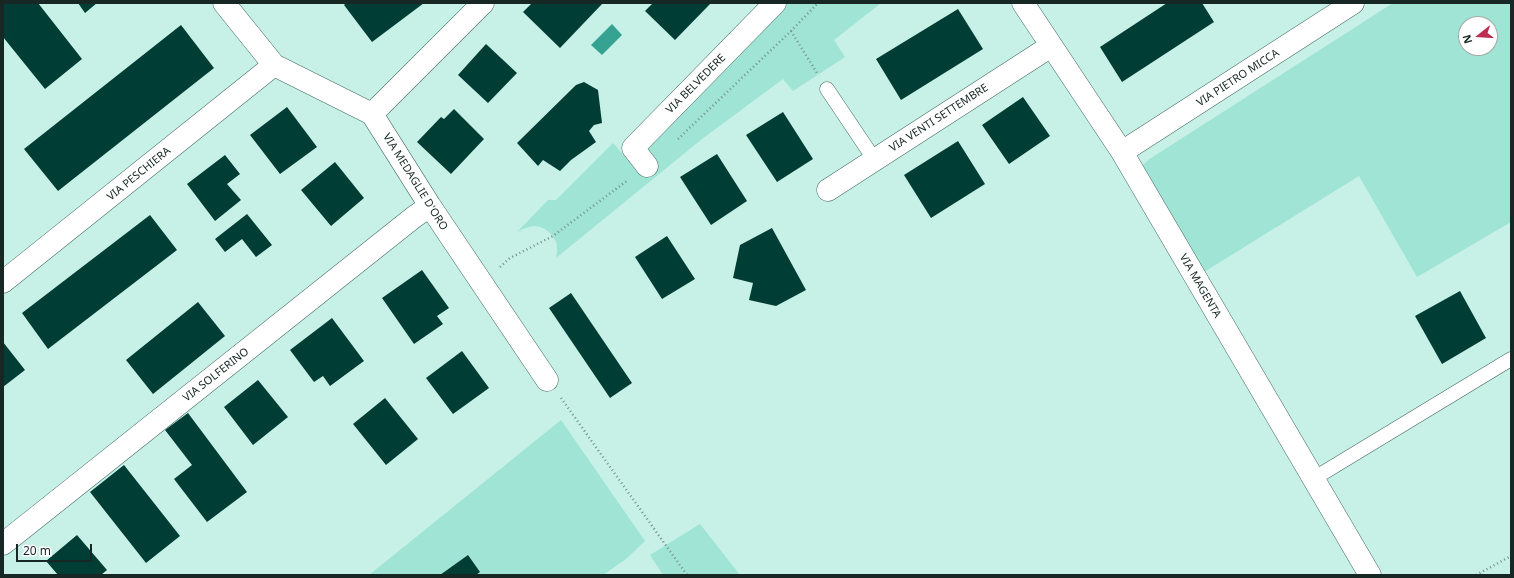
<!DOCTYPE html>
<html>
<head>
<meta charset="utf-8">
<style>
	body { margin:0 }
	#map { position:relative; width:1514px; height:578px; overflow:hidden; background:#c7f0e7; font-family:"Noto Sans",sans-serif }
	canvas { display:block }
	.frame { position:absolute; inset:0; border:4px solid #172724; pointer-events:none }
	.north { position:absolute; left:1458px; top:16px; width:40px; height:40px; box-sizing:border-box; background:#fff; border:1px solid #a2a9a7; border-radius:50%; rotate:253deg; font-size:11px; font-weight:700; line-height:16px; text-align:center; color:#172724 }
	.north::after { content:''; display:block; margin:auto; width:14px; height:18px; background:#be2e52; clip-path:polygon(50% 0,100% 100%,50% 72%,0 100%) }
	.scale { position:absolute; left:16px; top:544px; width:76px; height:18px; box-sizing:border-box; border:2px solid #172724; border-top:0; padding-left:5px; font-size:12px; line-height:14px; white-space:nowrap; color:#172724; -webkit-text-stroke:3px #fff; paint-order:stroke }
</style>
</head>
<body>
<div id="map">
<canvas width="1514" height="578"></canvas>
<div class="frame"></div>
<div class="north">N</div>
<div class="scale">20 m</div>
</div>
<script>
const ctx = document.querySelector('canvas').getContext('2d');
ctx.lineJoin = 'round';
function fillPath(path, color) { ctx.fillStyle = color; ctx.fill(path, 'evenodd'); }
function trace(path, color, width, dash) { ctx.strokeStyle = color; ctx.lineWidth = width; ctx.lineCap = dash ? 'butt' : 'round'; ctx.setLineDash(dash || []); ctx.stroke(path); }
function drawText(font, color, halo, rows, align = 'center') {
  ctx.font = font + ' "Noto Sans",sans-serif'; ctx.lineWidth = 4; ctx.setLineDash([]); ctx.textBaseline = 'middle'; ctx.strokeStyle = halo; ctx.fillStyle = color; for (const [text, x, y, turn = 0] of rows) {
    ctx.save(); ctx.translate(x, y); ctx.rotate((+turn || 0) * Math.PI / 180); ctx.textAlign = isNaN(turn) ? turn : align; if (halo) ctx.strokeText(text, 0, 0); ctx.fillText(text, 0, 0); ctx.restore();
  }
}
const green = new Path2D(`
	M783,3H881L834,40L845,57L793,91L783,79L702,139L556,258C561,243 551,228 535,226C529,226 523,229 517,232L548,200H556L613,143L628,160Z
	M1393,3H1511V222L1417,277L1359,176L1204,272L1142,166L1148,160ZM1466,24H1490V48H1466Z
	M561,420L645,541L626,559L603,575H369Z
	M700,524L740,575H663L650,555Z`);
const water = new Path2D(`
	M612,24L622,35L602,55L591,45Z`);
const building = new Path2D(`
	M3,3H38L82,59L45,89L3,37Z
	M78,3H97L85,13Z
	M346,3H424L372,42L344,5Z
	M532,3H603L560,48L523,12Z
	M653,3H711L675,40L645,11Z
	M1167,3H1202L1214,22L1122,82L1100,47Z
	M958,9L983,49L901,100L876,59Z
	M181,25L214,68L58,191L24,149Z
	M486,44L517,73L488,103L458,75Z
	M584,82L598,90L602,123L594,125L589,131L596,142L571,160L560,171L543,160L538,166L517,143L576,85Z
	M1023,97L1050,136L1009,164L982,125Z
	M287,107L317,147L280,174L250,135Z
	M454,109L484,139L451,174L417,142L441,117L444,119Z
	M783,112L813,159L777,182L746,135Z
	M958,141L985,184L931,218L904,175Z
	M717,154L747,201L711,225L680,177Z
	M225,155L240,174L227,184L241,200L215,221L187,184Z
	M335,162L364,198L331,226L301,190Z
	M247,214L272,245L256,257L242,239L225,252L215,239Z
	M150,215L177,250L48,349L22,313Z
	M772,228L806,290L776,306L749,300L753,283L733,278L740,245Z
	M667,236L695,279L662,299L635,257Z
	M422,270L449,308L437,316L443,324L414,344L382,298Z
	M1460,291L1486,338L1442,364L1415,316Z
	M571,293L632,383L610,398L549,308Z
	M198,302L225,336L153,394L126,360Z
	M332,318L364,361L330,386L323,376L314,382L290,350Z
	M3,342L25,370L3,387Z
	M462,351L489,388L453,414L426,378Z
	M258,380L288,417L253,445L224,407Z
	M385,398L418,439L386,465L353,424Z
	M188,413L247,492L207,522L174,479L192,465L165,430Z
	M124,465L180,536L146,563L90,492Z
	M77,535L107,570L101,575H58L46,561Z
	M468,555L480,572L476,575H440Z`);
const path = new Path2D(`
	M791,31L817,73
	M678,139L791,31L818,3
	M500,267L510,258L553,236L628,180
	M561,398L687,575
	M1476,575L1511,556`);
const lane = new Path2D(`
	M827,89L874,159
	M1313,479L1511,359`);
const street = new Path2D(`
	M224,3L274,65L372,114
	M483,3L372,114L430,206L547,380
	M1023,3L1122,152L1370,575
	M1122,152L1353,3
	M647,166L633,148L775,3
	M828,190L1051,46
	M3,282L274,65
	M3,544L414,217L430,206`);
const streetNames = [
	["VIA PIETRO MICCA",1238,78,-33],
	["VIA BELVEDERE",696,84,-45],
	["VIA VENTI SETTEMBRE",939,118,-33],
	["VIA PESCHIERA",139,174,-39],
	["VIA MEDAGLIE D'ORO",415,182,58],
	["VIA MAGENTA",1200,286,60],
	["VIA SOLFERINO",216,375,-38]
];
fillPath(green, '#a0e4d6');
fillPath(water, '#36a291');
fillPath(building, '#003e35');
trace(lane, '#466b64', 15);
trace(street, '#466b64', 23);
trace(path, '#73908a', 2.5, [1, 3]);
trace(lane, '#fff', 14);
trace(street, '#fff', 22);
drawText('11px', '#172724', '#fff', streetNames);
</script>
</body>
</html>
